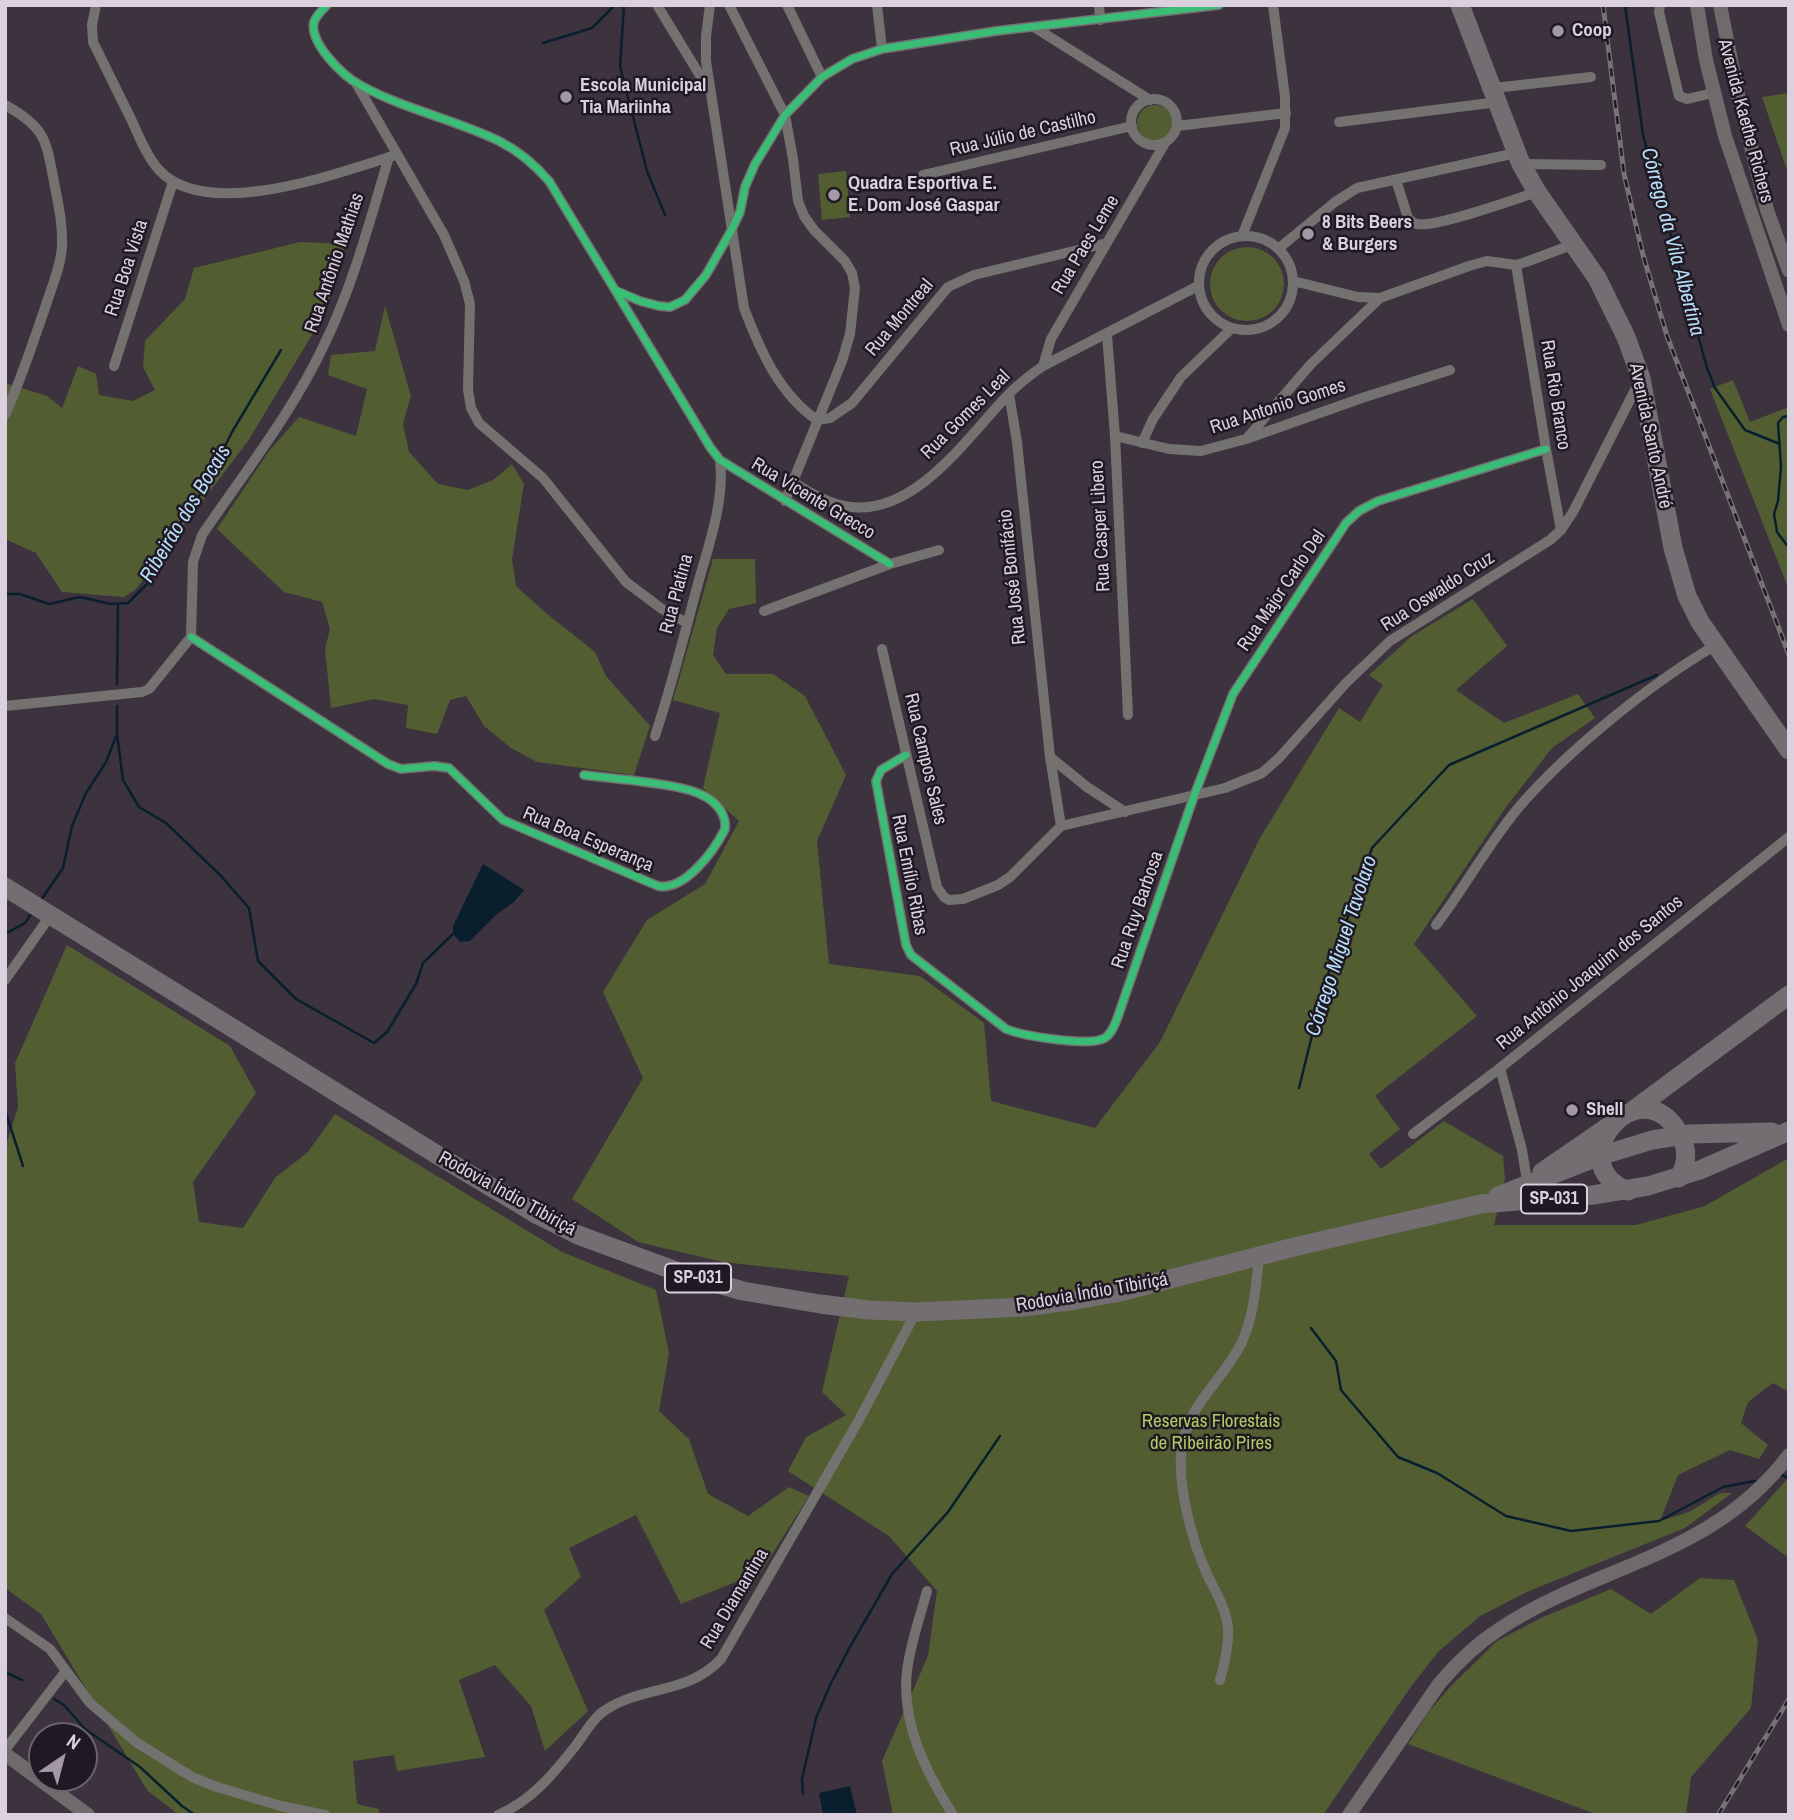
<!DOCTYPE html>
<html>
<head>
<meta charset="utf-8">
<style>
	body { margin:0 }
	#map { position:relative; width:1794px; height:1820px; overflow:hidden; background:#3c333f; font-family:"Archivo Narrow",sans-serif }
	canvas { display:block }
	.frame { position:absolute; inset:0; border:7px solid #dad0de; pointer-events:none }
	.north { position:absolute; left:28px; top:1722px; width:70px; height:70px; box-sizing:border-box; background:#201923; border:2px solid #6a626e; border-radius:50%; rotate:35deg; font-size:19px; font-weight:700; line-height:28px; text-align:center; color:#dad0de }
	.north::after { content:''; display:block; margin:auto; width:24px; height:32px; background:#a399a6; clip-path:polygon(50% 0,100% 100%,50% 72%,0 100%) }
</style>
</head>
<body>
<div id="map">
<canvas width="1794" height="1820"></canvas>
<div class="frame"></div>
<div class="north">N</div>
</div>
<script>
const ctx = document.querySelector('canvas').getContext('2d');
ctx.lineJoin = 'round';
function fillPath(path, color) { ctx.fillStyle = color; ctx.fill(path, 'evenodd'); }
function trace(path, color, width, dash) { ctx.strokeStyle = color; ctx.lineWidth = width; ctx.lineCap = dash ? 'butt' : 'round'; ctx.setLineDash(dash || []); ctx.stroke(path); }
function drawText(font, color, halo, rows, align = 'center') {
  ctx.font = font + ' "Archivo Narrow",sans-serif'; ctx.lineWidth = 5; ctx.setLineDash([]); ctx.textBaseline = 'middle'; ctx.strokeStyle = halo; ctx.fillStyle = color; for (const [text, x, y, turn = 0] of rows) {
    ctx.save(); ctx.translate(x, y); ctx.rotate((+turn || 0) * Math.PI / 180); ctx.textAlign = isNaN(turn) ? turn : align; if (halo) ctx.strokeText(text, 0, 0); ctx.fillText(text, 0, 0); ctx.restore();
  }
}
const green = new Path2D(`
	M1789,93V176L1762,97Z
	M1137 123a18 18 0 1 1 36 0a18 18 0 1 1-36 0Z
	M846,171L850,217L822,220L818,174Z
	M300,242L345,244L324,315L248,441L136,589L124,597L62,592L36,553L5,539V383L47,396L62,408L78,366L96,374L99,395L133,401L155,390L143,367L145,341L185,299L194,268Z
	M1210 284a37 37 0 1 1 74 0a37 37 0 1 1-74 0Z
	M385,306L411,396L403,424L409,452L438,484L468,490L493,480L512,464L524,484L512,559L516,586L546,613L595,652L606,676L650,726L634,775L537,762L511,748L484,726L466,696L450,700L437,734L406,728L408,705L374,699L331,708L325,649L330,629L322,602L284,592L217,529L269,451L299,417L356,436L367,389L328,375L331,355L375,351Z
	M1733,380L1750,422L1789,407V590L1710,389Z
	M713,559H755L756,603L729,609L717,628L713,655L726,674H773L805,696L846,775L817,841L829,964L920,976L984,1023L991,1101L1095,1128L1160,1042L1260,838L1339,708L1360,722L1383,685L1369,675L1412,636L1473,599L1507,646L1456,690L1504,723L1578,694L1595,718L1552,748L1506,807L1414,944L1477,1016L1375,1096L1400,1129L1369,1154L1381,1169L1444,1121L1503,1156L1505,1178L1494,1225H1636L1705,1206L1789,1158V1392L1773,1383L1748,1402L1741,1423L1768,1445L1759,1459L1730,1450L1678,1475L1660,1521L1689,1512L1720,1493H1732L1685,1528L1529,1591L1480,1616L1438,1652L1410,1688L1323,1815H893L882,1761L928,1656L937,1591L889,1536L788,1471L806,1437L846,1415L822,1392L849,1276L723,1262L638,1242L572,1199L643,1078L603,992L647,920L705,884L739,821L703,788L720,713L673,700Z
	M67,945L230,1046L256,1093L193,1182L199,1222L243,1228L275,1178L308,1152L335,1114L562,1252L656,1290L669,1353L659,1411L689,1439L708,1494L748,1516L789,1487L809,1496L745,1597L738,1581L681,1604L636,1515L569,1548L581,1577L544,1610L588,1711L545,1751L531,1706L495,1665L459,1680L485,1757L397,1771L394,1755L353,1761L357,1804L379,1809V1815H179L147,1790L41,1614L5,1588V1149L18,1107L15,1063Z
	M1789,1477V1558L1745,1526Z
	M1700,1578L1734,1580L1758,1640L1751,1708L1691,1777L1686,1815H1598L1408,1744L1430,1710L1453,1684L1497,1641L1543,1617L1611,1589L1651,1614Z`);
const water = new Path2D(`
	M483,864L524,890L514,902L497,914L470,941L460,942L453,934V926Z
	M850,1786L857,1815H823L819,1793Z`);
const stream = new Path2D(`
	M624,5L620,66L647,171L665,215
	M1625,5L1643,135L1707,368L1715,388L1745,430L1780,444
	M543,43L592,28L615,5
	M1789,416L1783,417L1778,423L1781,467L1778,501L1774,514L1777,532L1789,548
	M5,594H20L49,604L80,597L111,604L128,603L147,584L165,545L203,490L232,432L281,350
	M117,684L118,604
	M117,734L123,780L139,807L166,823L220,875L249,908L258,961L296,999L374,1043L387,1032L416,984L423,963L453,934
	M41,900L63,868L72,826L86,793L106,762L117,734V706
	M5,934L25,923L31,914
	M1299,1088L1325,983L1372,848L1449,765L1657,675
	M5,1110L23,1166
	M1311,1328L1336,1361L1341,1390L1398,1457L1437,1473L1506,1516L1571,1531L1659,1521L1723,1487L1755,1481
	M1777,1476L1782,1475L1789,1478
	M5,1672L22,1680
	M54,1699L64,1705L85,1729L140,1767L182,1806L195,1815
	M803,1794L802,1779L816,1718L831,1683L851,1645L892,1574L948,1512L1000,1436`);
const street = new Path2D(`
	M96,5L92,25L93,42C106,68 118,93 131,119C139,136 146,155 159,170C207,222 337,173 393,156
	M327,5C322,10 316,16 314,22C309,43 343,76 360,85C403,109 454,119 499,141C519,151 535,165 549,181L710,447L720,460L890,564
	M657,5L707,87
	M710,5L706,36V61L744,308C760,350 779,394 817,420L830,418L852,403L948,287L974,275L1107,243
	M729,5L785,115L793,159L798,201L804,216L814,230L845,261L852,273L855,288L850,334L842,361L785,501
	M787,5L822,77
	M877,5L882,49
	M1099,5L1100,20
	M1660,5L1659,12L1679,96L1687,99L1713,93
	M1034,27L1150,100
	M356,83L444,235L464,281L470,304L468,390L471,408L479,423L543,478L626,582L662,609L687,623
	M1494,88L1591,77
	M1131 122a23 23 0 1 1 46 0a23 23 0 1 1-46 0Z
	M5,105C45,127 46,139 54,182C58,203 63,224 62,246C61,267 51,288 45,308C32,345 21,380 5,415
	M1339,122L1498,102
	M1177,126L1286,113
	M1522,164L1601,165
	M923,175L1132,126
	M1396,180L1408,218C1412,221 1412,223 1417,224C1435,228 1515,199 1537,192
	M1242,236L1285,128V97L1273,5
	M1199 283a47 47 0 1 1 94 0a47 47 0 1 1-94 0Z
	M1278,249L1335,202L1357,188L1516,153
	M1516,265L1546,449L1561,530
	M1293,281L1358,297L1380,298L1469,266L1487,261L1516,265L1526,262L1574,244
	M616,291L640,301L659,306L670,307L685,300L706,275L731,231L740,212L745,187L755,164L785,115L822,77L852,59L882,49L996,31L1219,5
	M1107,335L1115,436L1128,715
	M114,366L173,182
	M1043,366L1051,339L1165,143
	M1009,394L1017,442L1050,757L1061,826
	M1115,436L1169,449L1201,451L1246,439L1362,398L1450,370
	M1248,437L1311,364L1380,298
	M1142,443L1153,419L1181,377L1232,328
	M793,482C810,493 830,505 851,507C916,514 967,438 1006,397C1017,385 1030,375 1043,366L1198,286
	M764,611L890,564L939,550
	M191,637L388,764L401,769L434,766L449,768L503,820L658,886C685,891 714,851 725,829C727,814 715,801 702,795C679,783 612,779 584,775
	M882,649L937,887L944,897L949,900L963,899L998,885L1010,877L1061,826L1225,788L1262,773L1279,758L1346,683L1390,641L1550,540L1561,530L1573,512L1639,382
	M5,706L142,692L149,689L191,637L193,562L202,535C244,473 292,413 324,345C353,286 370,220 389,157
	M655,736C671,688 683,640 696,591C707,549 725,504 720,460
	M906,755L881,770L876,781L906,945L911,955L1006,1029C1023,1036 1090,1047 1105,1038C1112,1033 1114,1026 1117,1019L1194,796L1233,694L1346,523L1359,511L1378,501L1546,449
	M1050,757L1087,787L1125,812
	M1436,925C1465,887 1488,844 1519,807C1568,750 1651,683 1716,645
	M5,980L50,916
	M1500,1068L1522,1150L1527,1181
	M1413,1134L1500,1068L1789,837
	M927,1591C920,1617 910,1645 907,1671C901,1723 926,1772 953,1815
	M5,1618L50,1649L90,1703L136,1742L192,1777L214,1786L281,1806L325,1815
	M1220,1680C1225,1663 1229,1646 1228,1628C1226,1608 1215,1591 1207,1574C1192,1541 1179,1491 1181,1455C1185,1405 1220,1385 1241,1344C1254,1317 1256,1286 1259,1257
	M5,1750L65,1672
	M498,1815C533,1800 554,1773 577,1744C584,1734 591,1722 600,1714C636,1685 687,1696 721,1659L859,1420L916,1312`);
const secondary = new Path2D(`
	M1697,5L1706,60L1725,136L1789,325
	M1720,5L1738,95L1767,210L1789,271
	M5,1754L88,1815
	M1349,1815L1439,1684C1456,1664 1475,1645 1498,1630C1596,1564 1712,1558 1789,1455`);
const highway = new Path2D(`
	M1460,5L1521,164L1537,192L1597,278L1626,337L1641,378L1673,548L1687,596L1700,622L1789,750
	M5,887L439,1156L538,1215L578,1235L684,1274L743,1291L820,1304L869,1310L916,1312L1024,1307L1076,1300L1116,1293L1298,1246L1481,1204L1593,1195L1648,1186L1700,1170L1789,1131
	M1631,1112L1789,995
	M1542,1172L1609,1126
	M1628,1191C1558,1162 1639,1065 1679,1133C1688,1149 1688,1161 1679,1178
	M1498,1196L1600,1156L1652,1140L1690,1134L1772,1132`);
const rail = new Path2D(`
	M1603,5L1624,174L1643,255L1667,336L1789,655
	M1718,1815L1789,1699`);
const cycleway = new Path2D(`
	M327,5C322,10 316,16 314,22C309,43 343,76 360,85C403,109 454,119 499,141C519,151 535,165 549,181L710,447L720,460L890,564
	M616,290L640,301L659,306L670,307L685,300L706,275L731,231L740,212L745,187L755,164L785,115L822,77L852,59L882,49L996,31L1219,5
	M191,637L388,764L401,769L434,766L449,768L503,820L658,886C685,891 714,851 725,829C727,814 715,801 702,795C679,783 612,779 584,775
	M906,755L881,770L876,781L906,945L911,955L1006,1029C1023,1036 1090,1047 1105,1038C1112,1033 1114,1026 1117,1019L1194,796L1233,694L1346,523L1359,511L1378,501L1546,449`);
const markers = [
	[1558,31,7,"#a399a6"],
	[566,97,7,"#a399a6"],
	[834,195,7,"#a399a6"],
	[1308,234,7,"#a399a6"],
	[1572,1110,7,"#a399a6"]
];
const shields = [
	[1554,1199,66],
	[698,1278,66]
];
const shieldNames = [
	["SP-031",1554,1199],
	["SP-031",698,1278]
];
const poiNames = [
	["Coop",1572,31],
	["Escola Municipal",580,86],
	["Tia Mariinha",580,108],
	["Quadra Esportiva E.",848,184],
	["E. Dom José Gaspar",848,206],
	["8 Bits Beers",1322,223],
	["& Burgers",1322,245],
	["Shell",1586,1110]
];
const streetNames = [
	["Avenida Kaethe Richers",1745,121,75],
	["Rua Júlio de Castilho",1023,134,-13],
	["Rua Paes Leme",1086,245,-59],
	["Rua Antônio Mathias",335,263,-71],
	["Rua Boa Vista",127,268,-72],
	["Rua Montreal",900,318,-50],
	["Rua Rio Branco",1555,395,81],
	["Rua Antonio Gomes",1278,407,-18],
	["Rua Gomes Leal",966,415,-45],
	["Avenida Santo André",1650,436,78],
	["Rua Vicente Grecco",813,499,31],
	["Rua Casper Libero",1101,526,-93],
	["Rua José Bonifácio",1013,577,-96],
	["Rua Major Carlo Del",1282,591,-56],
	["Rua Oswaldo Cruz",1438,592,-33],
	["Rua Platina",677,594,-75],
	["Rua Campos Sales",925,759,77],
	["Rua Boa Esperança",588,840,23],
	["Rua Emílio Ribas",909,875,79],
	["Rua Ruy Barbosa",1138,910,-71],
	["Rua Antônio Joaquim dos Santos",1590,973,-39],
	["Rodovia Índio Tibiriçá",507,1194,29],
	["Rodovia Índio Tibiriçá",1092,1293,-10],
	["Rua Diamantina",735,1599,-59]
];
const parkNames = [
	["Reservas Florestais",1211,1422],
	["de Ribeirão Pires",1211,1444]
];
const waterNames = [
	["Córrego da Vila Albertina",1672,242,75],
	["Ribeirão dos Bocais",186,514,-59],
	["Córrego Miguel Tavolaro",1342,946,-72]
];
fillPath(green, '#525e32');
fillPath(water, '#091f2e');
trace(stream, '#091f2e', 2.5);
trace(street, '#747270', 10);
trace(secondary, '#6f6a6c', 14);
trace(highway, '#736e71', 19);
trace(rail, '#777276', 5);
trace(rail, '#201923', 2.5, [8]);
trace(cycleway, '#3abd76', 7);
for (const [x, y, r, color] of markers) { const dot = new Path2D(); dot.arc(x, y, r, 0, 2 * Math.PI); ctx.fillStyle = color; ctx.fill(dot); trace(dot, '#201923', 2.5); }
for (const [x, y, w] of shields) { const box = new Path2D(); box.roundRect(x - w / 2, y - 14.5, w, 29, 5); ctx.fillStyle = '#201923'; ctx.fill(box); trace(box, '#dad0de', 2); }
drawText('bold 18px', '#dad0de', null, shieldNames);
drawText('bold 19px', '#dad0de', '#201923', poiNames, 'left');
drawText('19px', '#dad0de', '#201923', streetNames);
drawText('19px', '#b0cd63', '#201923', parkNames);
drawText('italic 21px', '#b7def8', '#201923', waterNames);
</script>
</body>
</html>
